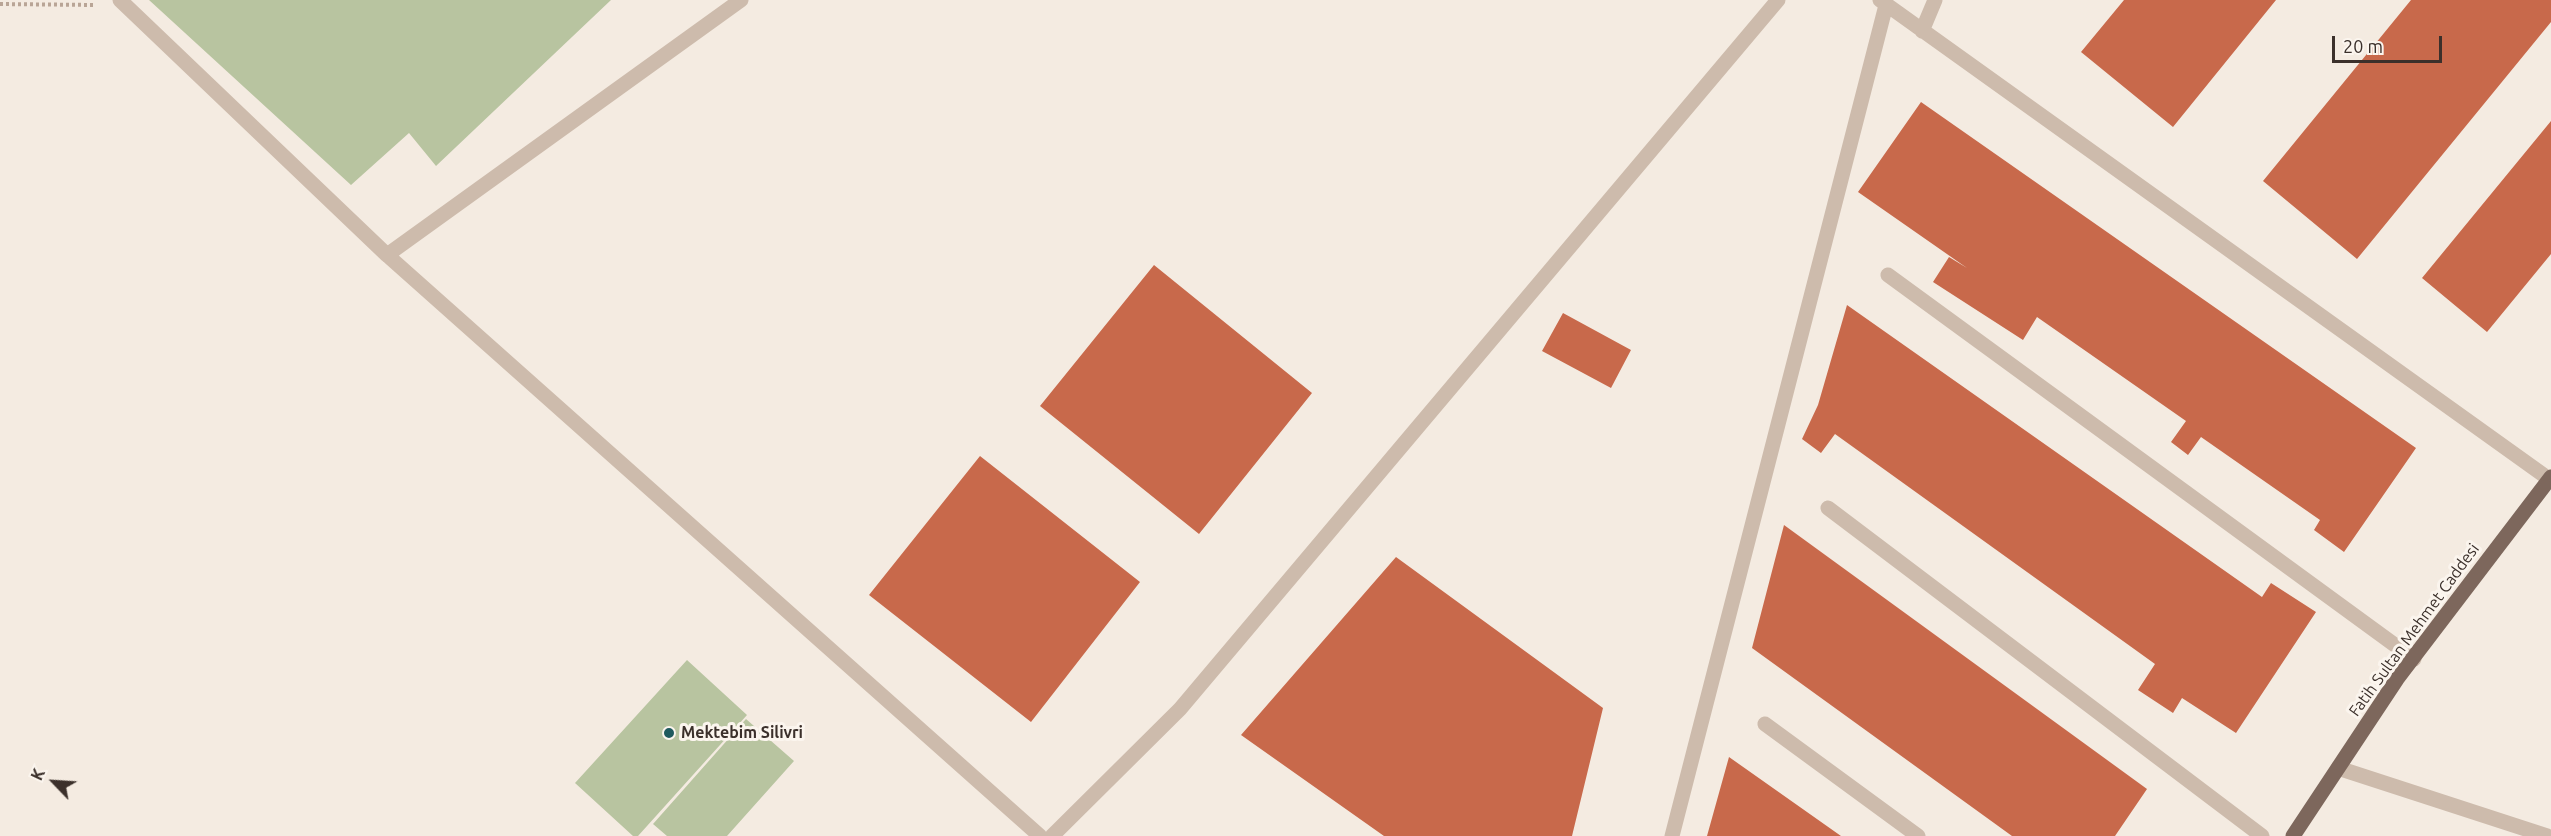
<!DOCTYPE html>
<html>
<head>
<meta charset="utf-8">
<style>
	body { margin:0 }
	#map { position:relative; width:2551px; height:836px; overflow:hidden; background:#f4ebe1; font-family:Ubuntu,sans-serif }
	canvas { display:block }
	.north { position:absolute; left:24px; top:752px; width:60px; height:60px; -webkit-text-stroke:4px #fbf5ee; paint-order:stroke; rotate:295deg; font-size:16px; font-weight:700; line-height:24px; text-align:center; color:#3b302b }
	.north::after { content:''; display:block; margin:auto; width:21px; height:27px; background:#3b302b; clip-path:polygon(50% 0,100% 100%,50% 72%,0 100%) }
	.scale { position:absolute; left:2332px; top:36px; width:110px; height:27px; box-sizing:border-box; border:3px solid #3b302b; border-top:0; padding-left:8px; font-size:18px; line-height:21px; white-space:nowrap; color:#3b302b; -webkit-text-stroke:4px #fbf5ee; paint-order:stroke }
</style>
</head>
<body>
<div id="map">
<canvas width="2551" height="836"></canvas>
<div class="north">K</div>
<div class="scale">20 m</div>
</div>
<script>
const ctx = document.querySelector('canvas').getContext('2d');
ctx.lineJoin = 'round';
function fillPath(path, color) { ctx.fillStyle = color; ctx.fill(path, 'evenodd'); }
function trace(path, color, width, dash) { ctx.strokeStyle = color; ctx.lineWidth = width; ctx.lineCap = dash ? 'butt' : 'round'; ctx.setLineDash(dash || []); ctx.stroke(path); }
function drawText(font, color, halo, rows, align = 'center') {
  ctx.font = font + ' Ubuntu,sans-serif'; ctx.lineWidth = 6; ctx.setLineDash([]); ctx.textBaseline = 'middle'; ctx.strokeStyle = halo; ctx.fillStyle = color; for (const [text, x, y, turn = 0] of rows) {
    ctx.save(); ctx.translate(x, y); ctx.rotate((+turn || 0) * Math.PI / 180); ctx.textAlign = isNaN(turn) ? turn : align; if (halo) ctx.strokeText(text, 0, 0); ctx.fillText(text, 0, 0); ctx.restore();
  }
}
const green = new Path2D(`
	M149,0H611L436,166L409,133L351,185Z
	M687,660L747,715L638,836H633L575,783Z
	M746,719L794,761L727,836H667L653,824Z`);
const building = new Path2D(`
	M2124,0H2276L2173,127L2081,52Z
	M2411,0H2551V22L2357,259L2263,181Z
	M1921,102L2416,448L2344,552L2314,530L2320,520L2201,437L2188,455L2171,442L2186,421L2037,317L2023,340L1933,282L1949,257L1967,268L1858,192Z
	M2551,121V254L2487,332L2422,278Z
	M1154,265L1312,393L1199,534L1040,406Z
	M1847,305L2262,597L2271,583L2316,612L2236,733L2182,698L2173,713L2138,690L2155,664L1835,434L1821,453L1802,439L1818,405Z
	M1563,313L1631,350L1611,388L1542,351Z
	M980,456L1140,582L1031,722L869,595Z
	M1784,525L2147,789L2115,836H2012L1752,648Z
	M1396,557L1603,708L1572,836H1384L1241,735Z
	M1729,757L1841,836H1707Z`);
const path = new Path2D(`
	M0,4L95,5`);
const minor = new Path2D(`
	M120,0L387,255L1040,836
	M1880,0L2549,479
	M1922,31L1935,0
	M387,255L741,0
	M1888,275L2414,659
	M1828,508L2262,836
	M1765,724L1918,836
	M2338,768L2547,836
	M1052,836L1180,709L1778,0
	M1672,836L1886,5`);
const major = new Path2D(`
	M2293,836L2397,679L2551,477`);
const markers = [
	[669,733,6,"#1f5a5e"]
];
const streetNames = [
	["Fatih Sultan Mehmet Caddesi",2414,630,-54]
];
const poiNames = [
	["Mektebim Silivri",681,733]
];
fillPath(green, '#b8c4a0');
fillPath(building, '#c8694b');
trace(path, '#b9a596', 4, [3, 3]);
trace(minor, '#cdbbac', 15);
trace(major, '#7d675c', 15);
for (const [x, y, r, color] of markers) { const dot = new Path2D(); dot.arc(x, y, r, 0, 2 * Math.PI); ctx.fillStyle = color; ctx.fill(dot); trace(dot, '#fbf5ee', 2); }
drawText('16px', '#3b302b', '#fbf5ee', streetNames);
drawText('bold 16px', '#3b302b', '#fbf5ee', poiNames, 'left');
</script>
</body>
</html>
